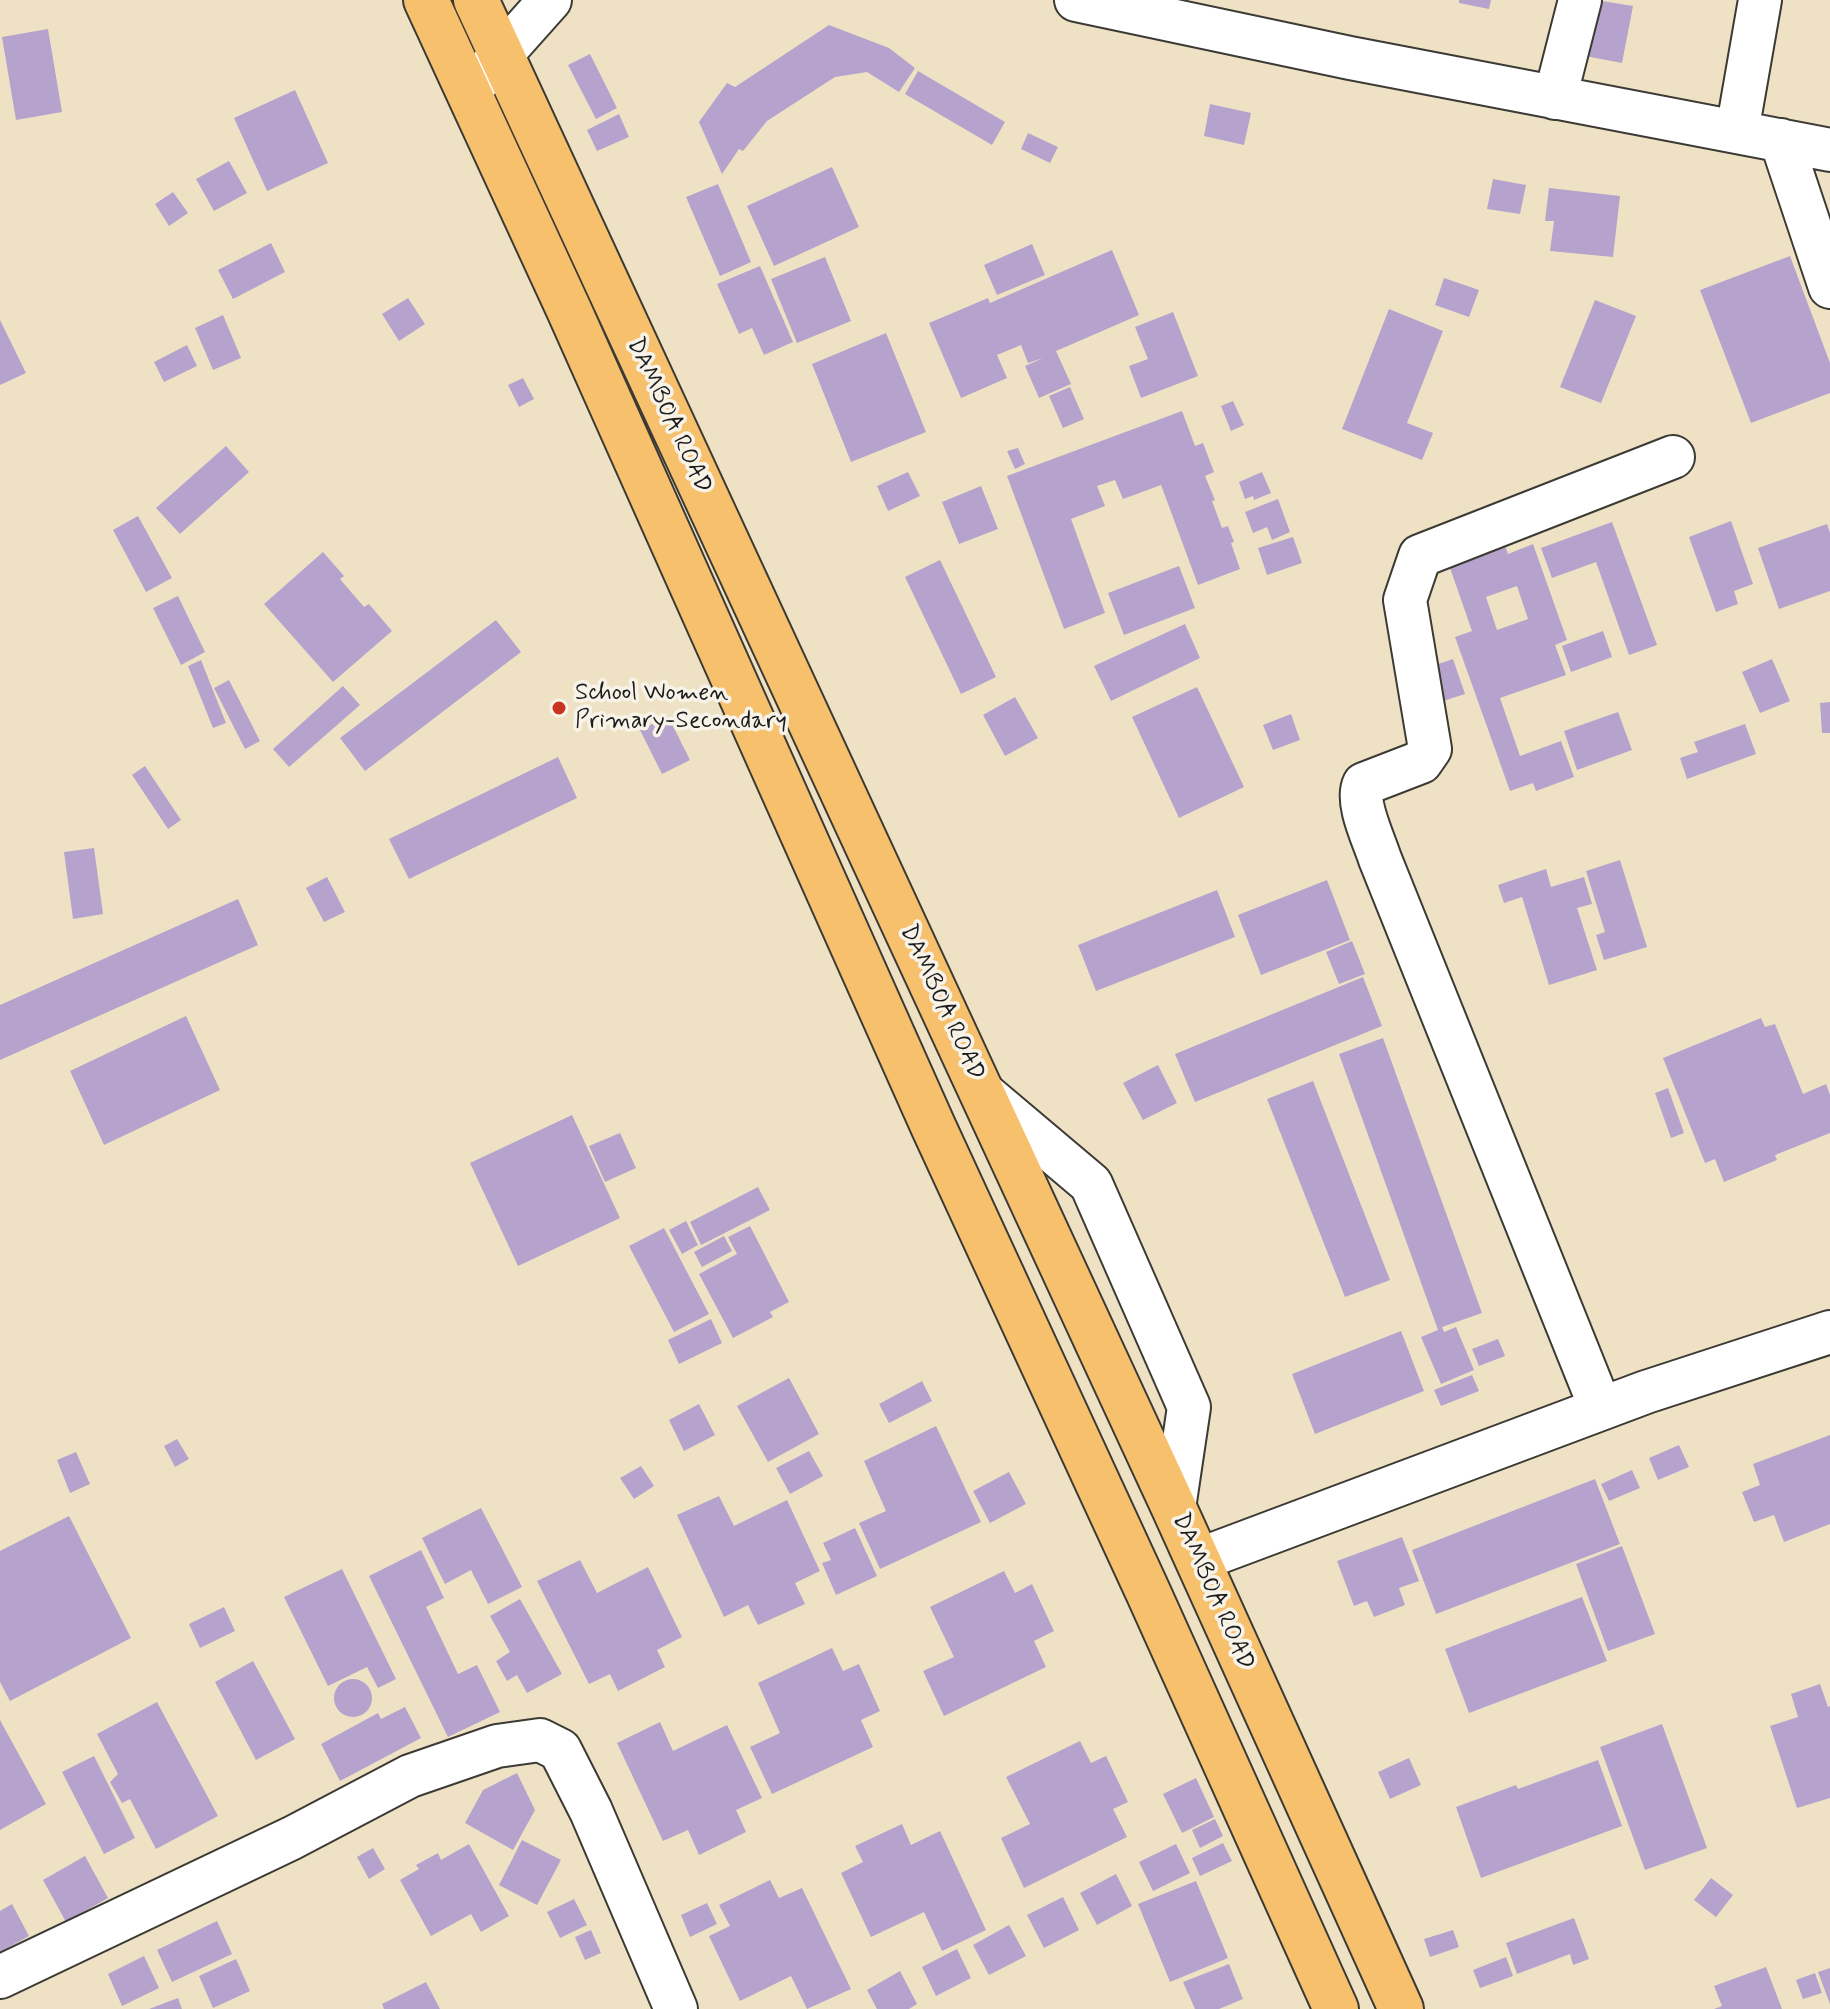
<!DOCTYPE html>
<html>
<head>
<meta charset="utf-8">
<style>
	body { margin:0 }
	canvas { display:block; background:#efe2c4 }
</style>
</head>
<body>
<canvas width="1830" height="2009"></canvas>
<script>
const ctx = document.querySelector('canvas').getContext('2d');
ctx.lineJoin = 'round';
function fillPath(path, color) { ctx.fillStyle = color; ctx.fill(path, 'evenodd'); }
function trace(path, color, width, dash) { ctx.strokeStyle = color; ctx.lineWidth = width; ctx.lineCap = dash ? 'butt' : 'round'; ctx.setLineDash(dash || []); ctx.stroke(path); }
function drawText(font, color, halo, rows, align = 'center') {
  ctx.font = font + ' Mynerve,sans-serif'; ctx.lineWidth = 7; ctx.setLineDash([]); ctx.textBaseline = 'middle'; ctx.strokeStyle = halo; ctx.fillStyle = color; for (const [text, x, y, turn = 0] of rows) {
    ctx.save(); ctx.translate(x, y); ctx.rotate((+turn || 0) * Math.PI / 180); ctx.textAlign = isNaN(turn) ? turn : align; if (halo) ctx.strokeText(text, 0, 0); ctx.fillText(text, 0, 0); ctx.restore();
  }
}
const building = new Path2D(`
	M1459,0H1491L1489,9L1459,3Z
	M1596,0L1633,6L1622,63L1585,56Z
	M829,25L889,48L915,68L899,92L867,72L835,77L767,121L743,151L739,149L722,174L699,122L727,83L735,87Z
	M48,29L62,112L16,120L2,37Z
	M590,54L617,108L596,119L568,65Z
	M918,71L1005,122L992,145L905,94Z
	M295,90L328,163L267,191L234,118Z
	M1210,104L1251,113L1244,145L1204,136Z
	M619,114L629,137L597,151L587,130Z
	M1028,133L1058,147L1050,163L1021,149Z
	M229,161L247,193L214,211L196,179Z
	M832,167L859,227L774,266L747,206Z
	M1493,179L1526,185L1520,214L1487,209Z
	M718,184L751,262L720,276L686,197Z
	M1549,188L1620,196L1613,257L1550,251L1554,221H1545Z
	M173,192L188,213L169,226L155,204Z
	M271,243L285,272L233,299L218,270Z
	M1032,244L1045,275L997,295L984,265Z
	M1112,250L1139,315L1056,351L1071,384L1039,398L1025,366L1043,358L1028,363L1021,345L997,355L1007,378L961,398L929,323L988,298L990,303Z
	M1790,256L1830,363V393L1751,423L1700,290Z
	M825,257L851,321L797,343L771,279Z
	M760,266L793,342L764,355L752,328L739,334L717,284Z
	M1444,278L1479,290L1469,317L1435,305Z
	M408,298L425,324L399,341L382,314Z
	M1595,300L1636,316L1601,403L1560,387Z
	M1389,309L1443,331L1407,423L1433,433L1422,460L1342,429Z
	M1173,312L1198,376L1141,398L1129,366L1148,359L1135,327Z
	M223,315L241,358L213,370L195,328Z
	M0,320L26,373L0,385Z
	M886,333L926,432L851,462L812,364Z
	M187,345L197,366L164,382L154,362Z
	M523,378L534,399L519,407L508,385Z
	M1070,387L1084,419L1063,428L1049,396Z
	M1233,401L1244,425L1231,431L1221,406Z
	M1182,411L1195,446L1203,443L1214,472L1205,476L1215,500L1212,501L1222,528L1228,526L1234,542L1231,543L1240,569L1198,585L1161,485L1123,499L1115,480L1097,486L1105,506L1071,519L1105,613L1064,629L1007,476Z
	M226,446L249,472L180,534L156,508Z
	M1018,448L1025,464L1015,469L1007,451Z
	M908,472L920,496L888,511L877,486Z
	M1262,472L1271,493L1254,500L1253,496L1245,499L1239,482Z
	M981,486L998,529L959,544L942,502Z
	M1278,499L1290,532L1272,540L1267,527L1253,533L1245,512Z
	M138,516L172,578L146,592L113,530Z
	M1731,521L1753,584L1734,591L1738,604L1716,612L1689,537Z
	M1612,522L1657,645L1629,655L1596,562L1552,578L1541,548Z
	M1827,524L1830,533V591L1779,609L1758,548Z
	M1293,537L1302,563L1267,575L1258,548Z
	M1533,544L1567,640L1555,645L1566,675L1500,698L1520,756L1561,741L1574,777L1536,791L1533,783L1510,791L1455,637L1472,631L1449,565L1505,546L1508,554ZM1517,586L1528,619L1497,630L1486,597Z
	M323,552L344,576L340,579L364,607L369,604L392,631L333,682L264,604Z
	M940,560L996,677L961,694L905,577Z
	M1179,566L1195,608L1124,635L1108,593Z
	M178,596L205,652L181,665L153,608Z
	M496,620L521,652L365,771L340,738Z
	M1185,624L1200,658L1111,701L1094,666Z
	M1603,631L1612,657L1571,672L1562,646Z
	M1453,659L1465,694L1440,702L1429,667Z
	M1772,659L1790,701L1760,713L1742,672Z
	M201,660L226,723L213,728L188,666Z
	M229,680L260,741L245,749L214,688Z
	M343,686L360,705L289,767L273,749Z
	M1197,687L1244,787L1179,818L1132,717Z
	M1015,697L1038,738L1005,756L983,715Z
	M1830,702V733H1822L1820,703Z
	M1618,712L1632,750L1577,770L1564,731Z
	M1291,714L1300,740L1273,750L1263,725Z
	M668,716L690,760L662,774L640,730Z
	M1745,724L1756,754L1687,779L1680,758L1698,752L1694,742Z
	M558,757L577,798L409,879L389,839Z
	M145,766L181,820L168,829L132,775Z
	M94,848L103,914L73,919L64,852Z
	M1620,860L1647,947L1604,960L1596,935L1605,932L1586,871Z
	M1546,869L1551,887L1584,877L1592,904L1577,908L1597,970L1549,985L1522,897L1504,903L1498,885Z
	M327,877L345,912L324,922L306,888Z
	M1327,880L1350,940L1261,975L1238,915Z
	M1217,890L1235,937L1096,991L1078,945Z
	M238,899L258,945L0,1060V1005Z
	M1352,941L1365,974L1339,984L1326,952Z
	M1363,977L1382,1026L1195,1102L1175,1054Z
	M186,1016L220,1090L104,1145L70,1071Z
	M1761,1018L1765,1027L1775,1024L1803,1094L1826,1084L1830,1095V1133L1775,1155L1777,1160L1724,1182L1715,1159L1705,1163L1663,1058Z
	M1383,1038L1482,1313L1442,1327L1444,1332L1456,1327L1474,1370L1441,1384L1421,1337L1438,1330L1339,1054Z
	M1158,1065L1177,1103L1143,1120L1123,1083Z
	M1313,1081L1390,1280L1345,1297L1267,1099Z
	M1668,1088L1684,1133L1671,1138L1655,1093Z
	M572,1115L620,1218L518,1266L470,1163Z
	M620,1133L636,1168L605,1182L589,1146Z
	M758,1187L770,1210L701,1245L690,1222Z
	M686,1221L698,1245L682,1254L669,1230Z
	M750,1226L789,1302L770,1312L773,1317L733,1338L699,1274L737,1254L728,1237Z
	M664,1228L709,1314L674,1332L629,1246Z
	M724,1236L732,1251L702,1267L694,1252Z
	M711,1319L722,1343L679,1364L668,1340Z
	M1401,1331L1424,1391L1315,1434L1292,1374Z
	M1498,1339L1505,1356L1479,1366L1472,1349Z
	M1472,1375L1479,1391L1441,1406L1434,1390Z
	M789,1378L819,1434L768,1462L737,1406Z
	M922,1381L932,1401L889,1423L879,1404Z
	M699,1404L715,1435L684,1451L669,1420Z
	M936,1426L981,1522L880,1569L859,1523L886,1511L864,1461Z
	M1830,1435V1524L1784,1542L1774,1515L1754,1522L1742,1492L1760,1485L1753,1464Z
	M177,1439L189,1459L175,1467L164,1446Z
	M1679,1445L1689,1467L1658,1480L1649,1458Z
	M809,1451L823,1476L790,1494L776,1468Z
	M76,1452L90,1484L70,1493L57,1460Z
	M641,1466L654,1486L634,1499L620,1478Z
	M1632,1470L1640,1488L1609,1501L1601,1484Z
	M1009,1472L1026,1504L990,1523L973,1491Z
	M1595,1479L1620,1544L1436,1614L1412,1550Z
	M719,1496L734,1526L787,1500L820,1571L795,1583L805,1604L758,1625L748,1605L724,1617L677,1515Z
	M481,1508L522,1587L488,1604L471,1570L445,1584L422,1538Z
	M69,1516L131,1638L10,1701L0,1682V1551Z
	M855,1528L877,1576L836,1595L822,1563L831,1560L823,1543Z
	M1402,1537L1419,1581L1399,1588L1405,1605L1374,1617L1367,1601L1354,1606L1337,1561Z
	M1622,1546L1655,1634L1608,1651L1576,1564Z
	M421,1550L444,1598L426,1607L458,1674L477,1665L500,1712L448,1737L369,1576Z
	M580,1560L597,1593L648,1567L682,1637L657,1650L665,1667L618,1691L610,1674L589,1684L537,1581Z
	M342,1569L396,1679L378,1688L367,1667L328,1686L284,1597Z
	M1004,1571L1015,1593L1032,1584L1054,1631L1034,1641L1046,1667L944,1716L923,1671L954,1657L930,1607Z
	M1582,1597L1607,1661L1469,1713L1445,1649Z
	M520,1599L562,1674L527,1693L517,1675L507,1681L496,1661L510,1652L490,1616Z
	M224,1607L235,1631L200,1648L189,1624Z
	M832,1648L843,1671L859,1664L880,1711L861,1720L873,1747L772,1794L750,1747L780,1733L758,1683Z
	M253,1661L295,1739L256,1760L215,1682Z
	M334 1698a19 19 0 1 1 38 0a19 19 0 1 1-38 0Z
	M1820,1684L1828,1707L1830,1706V1798L1797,1808L1770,1726L1798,1717L1791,1694Z
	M157,1702L218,1816L156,1849L130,1799L122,1803L110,1782L118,1774L97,1734Z
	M405,1707L421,1738L340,1781L321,1744L378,1713L381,1719Z
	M0,1720L46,1804L0,1830Z
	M660,1722L673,1751L727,1725L762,1798L736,1810L746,1832L699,1855L688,1830L663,1841L617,1743Z
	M1662,1724L1707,1848L1645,1870L1600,1747Z
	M1080,1741L1091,1763L1106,1756L1128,1802L1113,1809L1127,1837L1024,1888L1001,1838L1030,1824L1006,1777Z
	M94,1756L135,1838L104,1854L62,1772Z
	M1409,1758L1421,1785L1390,1799L1378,1772Z
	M1598,1760L1622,1826L1481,1878L1456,1807L1516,1785L1518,1789Z
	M517,1773L535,1810L513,1850L465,1823L483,1790Z
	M1196,1778L1214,1817L1182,1833L1163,1794Z
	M1215,1819L1223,1836L1200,1848L1192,1830Z
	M902,1824L911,1845L940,1831L986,1930L942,1951L924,1912L871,1937L841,1873L863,1862L855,1846Z
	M522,1840L561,1860L537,1905L499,1885Z
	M1223,1843L1232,1861L1200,1876L1192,1858Z
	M469,1844L509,1916L481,1932L471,1914L431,1936L400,1880L419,1869L416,1865L438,1853L441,1860Z
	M1176,1844L1190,1873L1153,1891L1139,1862Z
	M373,1848L385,1869L369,1879L357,1857Z
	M85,1856L108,1898L66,1922L43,1880Z
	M1116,1874L1132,1906L1097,1925L1080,1893Z
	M1711,1878L1733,1895L1716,1917L1694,1900Z
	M770,1880L779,1898L802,1888L851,1989L807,2009L791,1976L740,2001L709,1936L730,1926L719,1905Z
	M1196,1881L1228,1958L1170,1982L1138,1904Z
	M1063,1897L1079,1930L1044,1948L1027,1915Z
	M574,1899L587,1925L560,1938L547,1912Z
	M707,1903L717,1924L690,1937L681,1915Z
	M12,1904L29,1936L0,1952V1911Z
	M1574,1918L1589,1959L1573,1965L1570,1954L1517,1974L1506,1943Z
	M217,1921L232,1954L172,1982L157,1950Z
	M1009,1925L1026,1956L989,1975L973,1945Z
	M591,1930L601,1953L585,1960L575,1937Z
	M1453,1930L1459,1947L1430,1957L1424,1939Z
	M957,1949L971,1978L936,1996L922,1967Z
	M144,1956L159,1988L122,2006L108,1974Z
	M1506,1957L1513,1976L1480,1988L1473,1970Z
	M236,1959L250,1991L213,2008L199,1976Z
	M1229,1964L1243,1999L1219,2009H1195L1183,1982Z
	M1766,1967L1782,2009H1714L1722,2006L1714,1986Z
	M1830,1968V2004L1818,1972Z
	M900,1971L917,2004L909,2009H877L867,1990Z
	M1815,1973L1822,1993L1803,1999L1796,1980Z
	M426,1982L440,2009H384L382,2004Z
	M178,1998L182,2009H149Z`);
const minor = new Path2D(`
	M1076,0L1350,58L1830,150
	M468,92L550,0
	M1555,98L1580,0
	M1737,132L1760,0
	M1781,140L1830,287
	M982,1092L1091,1184L1189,1407L1174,1508
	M1601,1409L1380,859C1374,840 1355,802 1364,784L1421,762L1430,749L1405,600L1420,556L1673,457
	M1198,1560L1646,1392L1830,1332
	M0,1977L292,1838L410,1776L497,1746L540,1740L560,1750L591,1811L676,2009`);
const major = new Path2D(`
	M426,0L569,310L933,1126L1148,1592L1336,2009
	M476,0L1174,1508L1401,2009`);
const markers = [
	[559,708,8,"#c8321e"]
];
const streetNames = [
	["DAMBOA ROAD",668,416,65],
	["DAMBOA ROAD",941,1003,65],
	["DAMBOA ROAD",1212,1592,66]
];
const poiNames = [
	["School Women",575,694],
	["Primary-Secondary",575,722]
];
fillPath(building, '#b5a3cd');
trace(minor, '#3c3a35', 46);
trace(major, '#3c3a35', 48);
trace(minor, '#fff', 42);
trace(major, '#f7c06c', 44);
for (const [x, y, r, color] of markers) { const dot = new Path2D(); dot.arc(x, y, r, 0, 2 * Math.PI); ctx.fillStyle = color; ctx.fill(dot); trace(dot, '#f7f3e8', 3); }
drawText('24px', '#1c1c1c', '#f7f3e8', streetNames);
drawText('24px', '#1c1c1c', '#f7f3e8', poiNames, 'left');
</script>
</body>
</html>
